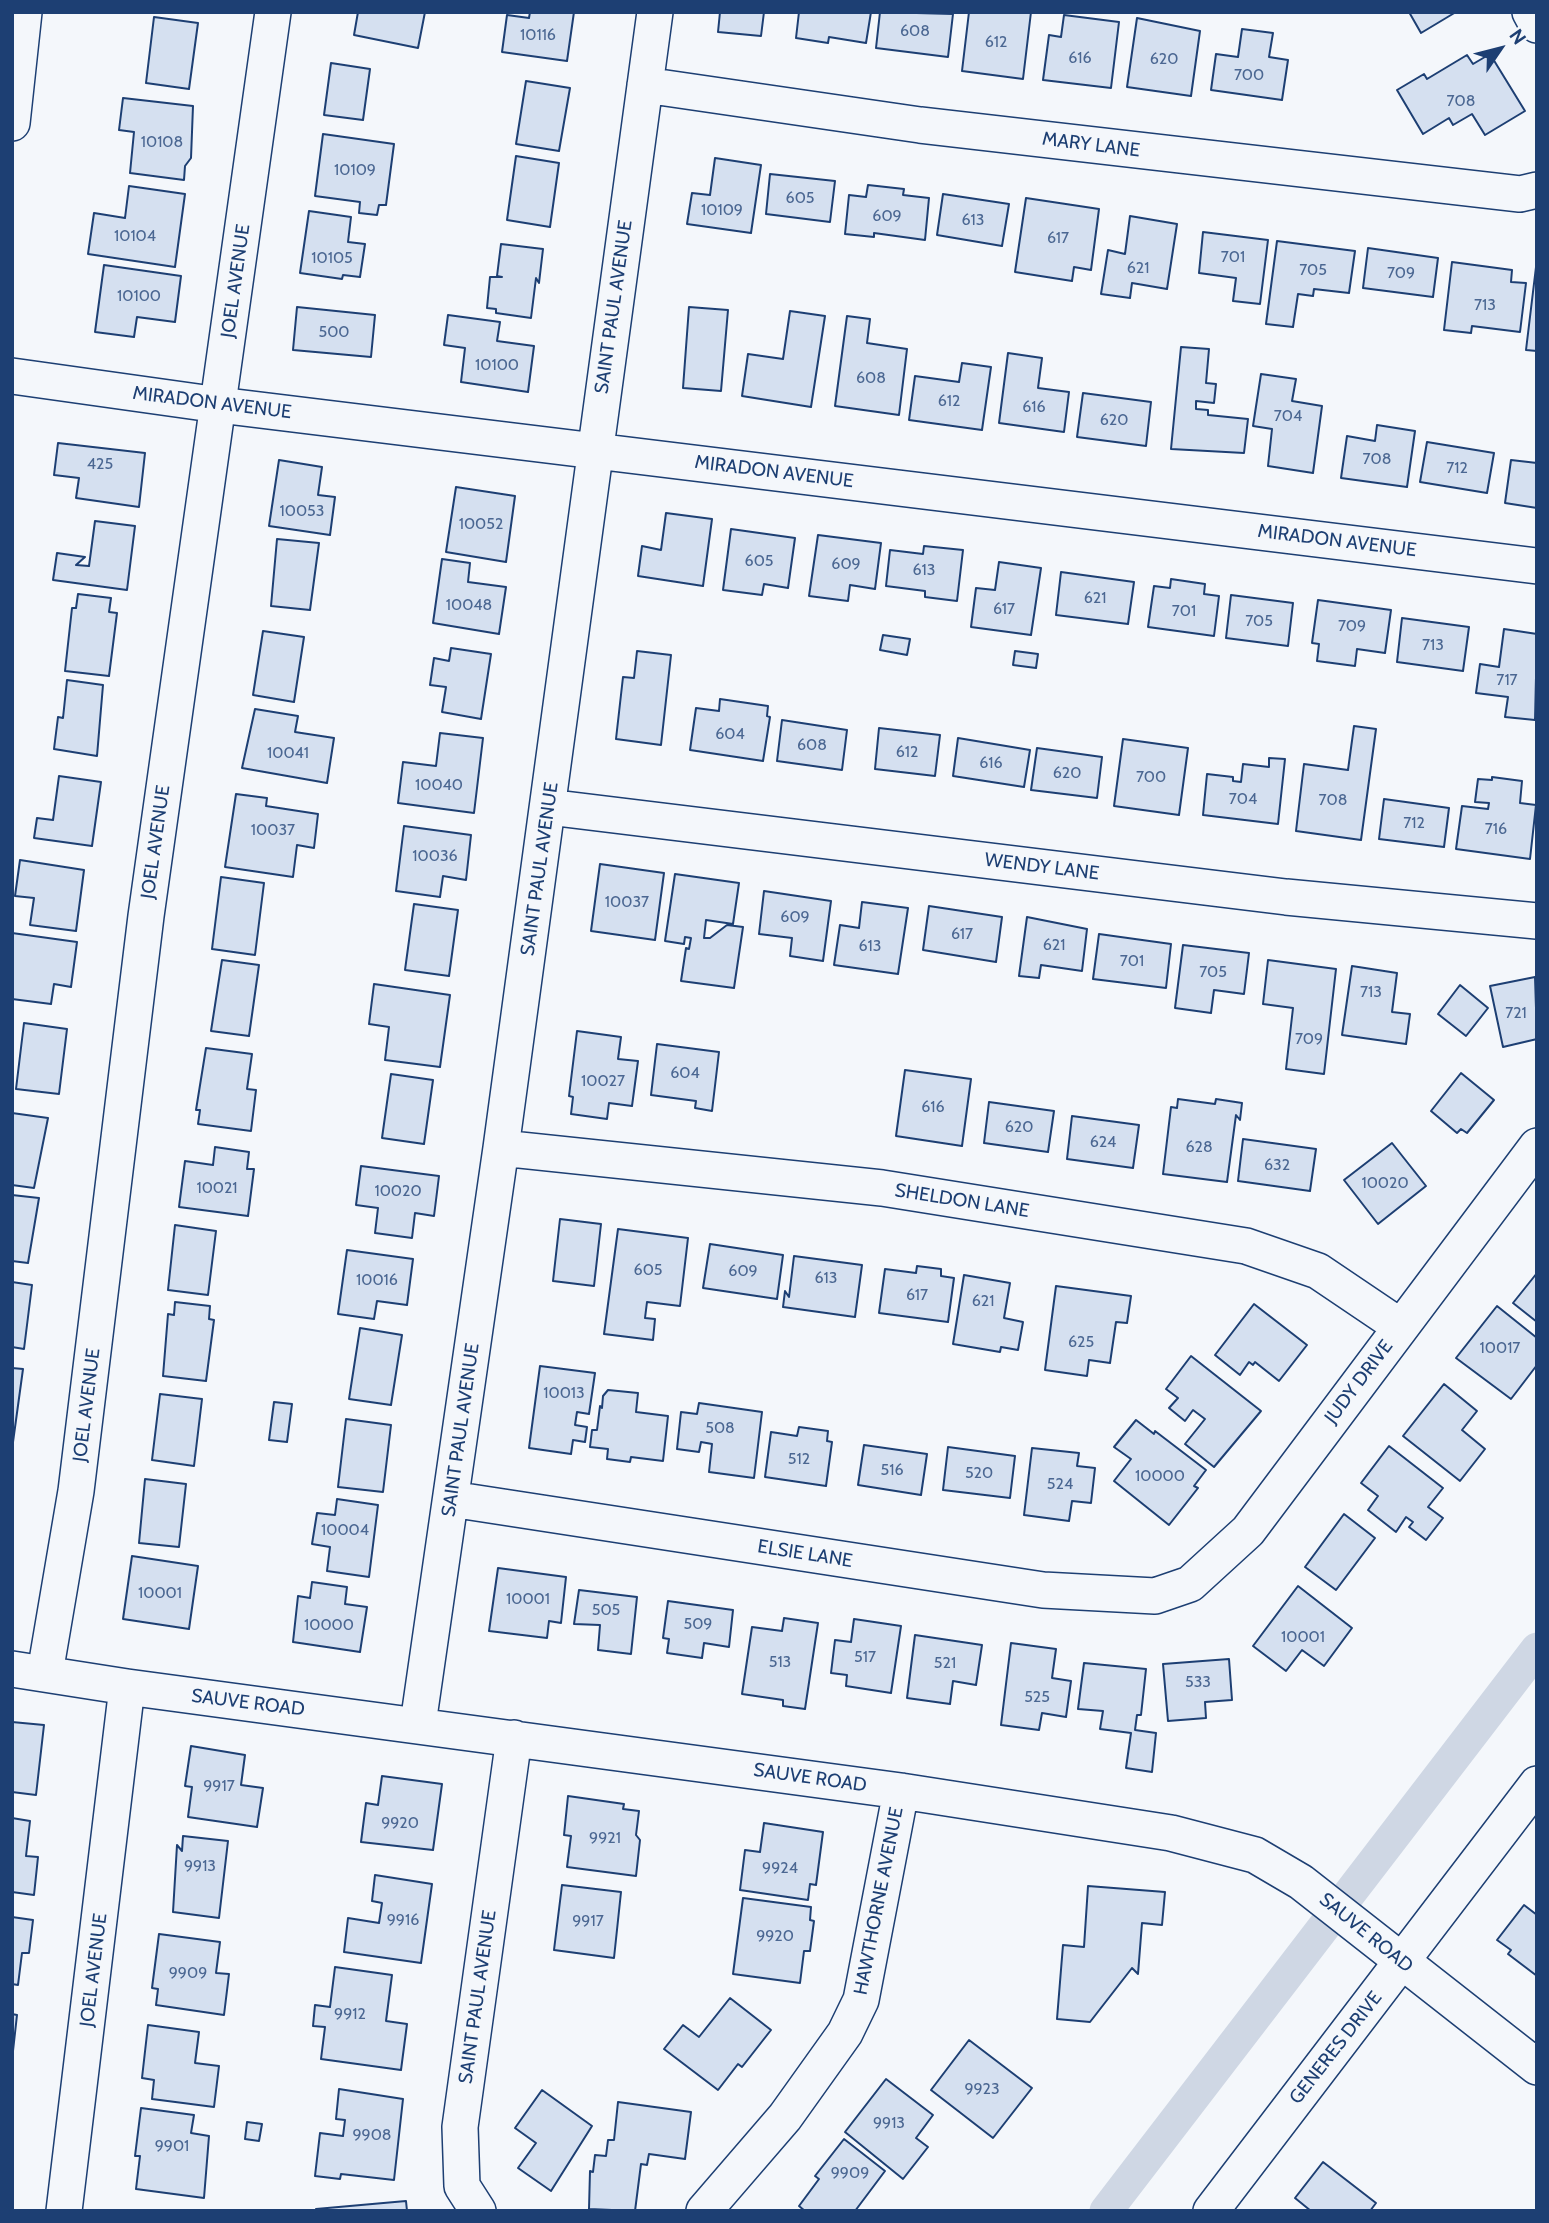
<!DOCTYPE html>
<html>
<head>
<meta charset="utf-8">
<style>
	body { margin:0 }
	#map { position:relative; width:1549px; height:2223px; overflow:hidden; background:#f4f7fb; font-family:Cabin,sans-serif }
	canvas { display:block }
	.frame { position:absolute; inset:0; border:14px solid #1d3f73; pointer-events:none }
	.north { position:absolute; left:1465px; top:14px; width:70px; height:70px; -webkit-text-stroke:5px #f4f7fb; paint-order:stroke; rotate:55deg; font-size:19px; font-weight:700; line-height:28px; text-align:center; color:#1d3f73 }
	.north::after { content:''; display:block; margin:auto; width:24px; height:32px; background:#1d3f73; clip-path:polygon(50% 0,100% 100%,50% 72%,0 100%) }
</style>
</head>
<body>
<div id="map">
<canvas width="1549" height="2223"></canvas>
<div class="frame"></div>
<div class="north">N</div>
</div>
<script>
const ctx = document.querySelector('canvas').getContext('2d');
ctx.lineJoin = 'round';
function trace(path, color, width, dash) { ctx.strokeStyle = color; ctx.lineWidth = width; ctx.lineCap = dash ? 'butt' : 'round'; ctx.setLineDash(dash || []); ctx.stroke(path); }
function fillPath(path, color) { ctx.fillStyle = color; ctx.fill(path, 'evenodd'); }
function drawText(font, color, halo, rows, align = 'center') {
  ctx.font = font + ' Cabin,sans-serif'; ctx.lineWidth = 5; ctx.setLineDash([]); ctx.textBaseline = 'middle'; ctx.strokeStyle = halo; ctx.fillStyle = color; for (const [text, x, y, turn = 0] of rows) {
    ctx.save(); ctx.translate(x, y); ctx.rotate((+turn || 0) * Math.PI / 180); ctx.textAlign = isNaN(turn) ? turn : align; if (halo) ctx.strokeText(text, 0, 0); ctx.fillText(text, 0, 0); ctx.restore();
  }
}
const canal = new Path2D(`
	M1106,2211L1537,1649`);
const building = new Path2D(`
	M358,12H425L418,48L354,35Z
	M530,12H574L567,61L502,52L507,15L529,18Z
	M720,12H764L761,36L718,32Z
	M799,12H871L866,43L829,37L828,43L796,38Z
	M880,12L953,14L948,57L876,48Z
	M969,12H1031L1023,79L962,71Z
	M1409,12H1456L1421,33Z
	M1064,15L1119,22L1111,88L1043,80L1049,35L1061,37Z
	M154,17L198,23L189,89L146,83Z
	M1137,18L1200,31L1191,96L1127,87Z
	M1242,29L1273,33L1269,57L1288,60L1282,100L1211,90L1216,54L1238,57Z
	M1490,54L1525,111L1485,135L1472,114L1453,125L1449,118L1423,134L1397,90L1424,74L1427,79L1467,55L1473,64Z
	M331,63L370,69L363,120L324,115Z
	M526,81L570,88L559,151L516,144Z
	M123,98L193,106L191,158L185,166L184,180L130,173L134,132L119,130Z
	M323,134L394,144L386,205H379L377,215L359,213L360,202L315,196Z
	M516,156L559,163L550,227L507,220Z
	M715,158L761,165L751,233L687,224L692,193L710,195Z
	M770,174L835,181L830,222L766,214Z
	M868,185L904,189L903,195L929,198L925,240L874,233V237L845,234L849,195L866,197Z
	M129,186L185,194L175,267L88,254L94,213L125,218Z
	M943,194L1009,204L1002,246L937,235Z
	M1026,198L1099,209L1091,270L1074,267L1072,281L1015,272Z
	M309,211L351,217L348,242L365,244L360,277L343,275L342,279L300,273Z
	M1130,216L1177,224L1167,289L1132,283L1130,298L1101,294L1108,250L1125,254Z
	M1203,232L1268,240L1260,304L1233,301L1236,278L1199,273Z
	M1277,241L1355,251L1349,293L1314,289L1313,296L1298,294L1293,327L1266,324Z
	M501,244L543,249L539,283L536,278L531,318L496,313V309L487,308L490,277H502L497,276Z
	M1368,248L1438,258L1433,297L1363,288Z
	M1452,262L1512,270L1511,282L1526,283L1520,332L1472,326L1471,333L1444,330Z
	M104,265L181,276L175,322L137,317L134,337L95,332Z
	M1536,267H1537V351L1526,350Z
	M297,307L375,315L371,357L293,350Z
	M689,307L728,310L721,391L683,388Z
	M790,311L825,316L811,407L742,396L748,354L783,359Z
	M448,315L500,322L497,341L534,346L528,392L461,382L465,348L444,345Z
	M847,316L870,319L867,343L907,349L899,415L835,406Z
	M1181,347L1209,349L1206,383L1216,384L1214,403L1196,401V409L1208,410V415L1248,419L1244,453L1171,449Z
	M1008,353L1042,358L1038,388L1069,392L1064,432L999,423Z
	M962,363L991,367L982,430L909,420L915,376L959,382Z
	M1261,374L1296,379L1292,401L1322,406L1313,473L1268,466L1272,429L1253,426Z
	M1083,393L1151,402L1146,446L1077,437Z
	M1377,425L1415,431L1407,487L1341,478L1347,436L1375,441Z
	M1427,442L1494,453L1487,493L1420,482Z
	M58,443L145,453L139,507L76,498L79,478L54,475Z
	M279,460L322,467L318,495L335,497L330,535L269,526Z
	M1511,460L1537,463V508L1505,503Z
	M456,487L515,496L506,562L446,552Z
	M666,513L712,519L703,586L638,576L642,546L661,550Z
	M95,521L135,526L127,590L53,580L57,553L85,557L76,565L89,566Z
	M731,529L795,538L788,588L764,584L762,595L723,590Z
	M818,535L881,543L875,589L850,585L848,601L809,596Z
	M277,539L319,543L310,610L271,606Z
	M924,546L963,550L957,601L925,597V591L886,586L890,550L923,554Z
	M442,559L470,563L468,582L506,587L499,634L433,623Z
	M999,562L1041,568L1031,635L971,627L976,588L995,590Z
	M1061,572L1134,582L1128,624L1056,615Z
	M1171,579L1205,584L1204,594L1219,596L1214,636L1148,627L1154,586L1170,588Z
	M78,594L111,598L109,612L117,613L109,676L65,671L72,608H76Z
	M1231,595L1293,603L1288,646L1226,638Z
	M1318,600L1391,610L1385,653L1357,649L1355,666L1317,661L1319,644L1312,643Z
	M1402,618L1469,627L1463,671L1397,662Z
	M1504,629L1537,634L1535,720L1505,717L1508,697L1476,693L1480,664L1499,667Z
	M263,631L304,637L294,702L253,695Z
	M883,635L910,639L907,655L880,650Z
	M451,648L491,654L481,719L442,712L446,687L430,685L434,658L449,661Z
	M637,651L671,655L661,745L616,739L623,677L634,678Z
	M1015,651L1038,654L1036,668L1013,665Z
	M67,680L103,685L97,756L54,749L58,717L63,718Z
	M720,699L768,706L767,716L770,717L763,761L690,750L696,708L719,711Z
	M255,709L298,716L295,732L334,738L327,783L242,768Z
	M782,720L847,730L842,770L777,761Z
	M1354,726L1376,729L1361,840L1296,831L1304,764L1348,770Z
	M879,728L940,735L935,776L875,769Z
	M440,733L483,738L474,813L398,803L403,762L436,766Z
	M958,738L1030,750L1024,787L953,776Z
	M1123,739L1188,748L1179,815L1114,806Z
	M1037,748L1102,757L1097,798L1031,790Z
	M1269,758L1285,759L1278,824L1203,815L1207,774L1233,777V781L1241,782L1243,764L1269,767Z
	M59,776L101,782L92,846L34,838L37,818L53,820Z
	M1492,777L1522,781L1520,803L1536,805L1530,859L1456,849L1462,806L1488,809L1489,803L1475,802L1478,779L1492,780Z
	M236,794L267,798L266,806L318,814L314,848L297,845L293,877L225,867Z
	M1384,799L1449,808L1444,847L1379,839Z
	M404,826L471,835L466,880L443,876L440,897L396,891Z
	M20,860L84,870L76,931L30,925L34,898L15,896Z
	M600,864L664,873L655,940L591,931Z
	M675,874L739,883L733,924L706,920L704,938H710L727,925L743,927L734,988L681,981L686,948L689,949L691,938L685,937L684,944L665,941Z
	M221,877L264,883L255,955L212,949Z
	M764,891L831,901L823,961L790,956L792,938L759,934Z
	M862,902L908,908L898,974L834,965L840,925L859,928Z
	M414,904L458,910L449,976L405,970Z
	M929,906L1002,917L996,962L923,950Z
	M1027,917L1087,929L1082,971L1041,965L1039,978L1019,976Z
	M12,933L77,942L71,987L54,984L51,1004L12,999Z
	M1099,934L1171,944L1166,988L1093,979Z
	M1183,945L1249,953L1244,994L1214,990L1211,1013L1175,1008Z
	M222,960L259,965L249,1036L211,1031Z
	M1268,960L1336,969L1324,1074L1286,1069L1293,1008L1263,1004Z
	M1352,966L1397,973L1392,1012L1410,1014L1406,1044L1342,1035Z
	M1535,977L1537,1039L1503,1047L1490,986Z
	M374,984L450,995L440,1067L385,1060L389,1027L369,1024Z
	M1460,985L1488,1008L1466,1036L1438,1014Z
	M24,1023L67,1029L59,1094L16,1089Z
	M577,1031L621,1037L618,1059L638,1061L632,1106L609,1103L607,1119L571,1114L573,1097L569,1096Z
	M657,1044L719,1052L712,1111L695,1108L696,1101L651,1095Z
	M206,1048L252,1054L247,1089L256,1090L251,1131L198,1124L200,1110H196Z
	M905,1070L971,1079L962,1146L896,1136Z
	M1461,1073L1494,1100L1467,1133L1461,1129L1457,1133L1431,1111Z
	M391,1074L433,1080L424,1144L382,1138Z
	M1178,1099L1215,1104L1216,1099L1242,1103L1240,1120L1236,1115L1227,1182L1163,1174L1171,1107L1177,1108Z
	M989,1102L1054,1111L1048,1152L984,1143Z
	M12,1113L48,1118L34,1188L12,1185Z
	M1072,1116L1139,1125L1133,1168L1067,1159Z
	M1243,1139L1316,1149L1310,1191L1238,1181Z
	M1392,1143L1426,1186L1378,1224L1344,1180Z
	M215,1147L249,1152L247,1169H254L248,1216L179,1207L185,1161L213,1165Z
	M361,1166L439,1176L434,1216L415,1213L412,1238L375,1233L378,1208L356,1205Z
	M12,1195L39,1198L28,1263L12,1261Z
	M560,1219L601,1224L594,1286L553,1281Z
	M175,1225L216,1231L208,1295L168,1290Z
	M618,1229L688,1238L680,1306L647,1302L645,1318L655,1319L653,1340L604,1334Z
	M710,1244L783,1255L777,1299L703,1288Z
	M347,1250L413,1259L407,1305L377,1301L374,1319L338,1314Z
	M794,1256L862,1265L855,1317L783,1307L785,1291L789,1297Z
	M917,1266L941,1269V1276L954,1278L948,1322L879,1313L885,1269L916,1273Z
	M1537,1273V1322L1513,1303Z
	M964,1275L1010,1283L1004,1318L1023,1322L1018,1350L1001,1347L1000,1352L953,1344Z
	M12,1282L32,1285L24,1349L12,1347Z
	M1056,1286L1131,1296L1127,1323L1116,1322L1110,1363L1089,1360L1087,1376L1045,1370Z
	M175,1302L210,1306L209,1319L214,1320L206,1381L163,1376L168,1314L174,1315Z
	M1254,1304L1307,1345L1279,1381L1255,1362L1253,1365L1249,1362L1240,1375L1215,1355Z
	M1497,1306L1537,1338V1365L1511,1399L1456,1358Z
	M360,1328L402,1335L391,1405L349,1399Z
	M1191,1356L1261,1411L1214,1467L1185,1444L1205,1419L1193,1410L1185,1421L1169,1408L1178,1398L1166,1389Z
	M540,1366L595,1373L589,1414L577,1412L575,1425L587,1427L585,1442L573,1440L571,1454L529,1448Z
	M12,1368L23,1369L13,1442L12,1441Z
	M1444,1384L1477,1411L1462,1430L1485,1449L1460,1481L1403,1436Z
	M608,1390L638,1393L636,1412L668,1416L663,1461L631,1457L630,1462L607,1459L608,1449L590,1447L592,1430H597L600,1406L602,1408L603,1396Z
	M160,1394L202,1399L194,1466L152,1460Z
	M274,1402L292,1404L287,1442L269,1440Z
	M699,1403L762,1412L754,1478L709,1472L712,1444L701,1442L699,1452L677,1449L681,1412L697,1414Z
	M346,1419L391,1425L383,1492L338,1487Z
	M1136,1420L1154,1434L1155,1431L1206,1470L1194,1486L1198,1488L1169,1525L1114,1481L1131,1459L1114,1447Z
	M799,1427L828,1431L827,1441L832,1442L826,1486L765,1477L771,1432L797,1436Z
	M864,1445L927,1454L921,1495L858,1485Z
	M1389,1446L1443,1488L1428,1507L1443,1518L1426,1540L1409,1527L1413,1522L1406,1517L1396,1532L1368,1510L1378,1496L1361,1483Z
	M948,1447L1015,1456L1010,1498L943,1490Z
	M1032,1448L1079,1453L1077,1466L1095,1468L1091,1503L1072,1501L1069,1521L1024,1515Z
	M145,1479L186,1484L179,1547L139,1543Z
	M337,1499L378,1505L369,1577L327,1571L330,1547L312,1544L317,1513L335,1515Z
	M1344,1514L1375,1538L1336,1590L1305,1567Z
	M132,1556L198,1566L189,1629L123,1619Z
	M498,1568L566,1577L561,1623L549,1621L547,1638L489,1631Z
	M312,1582L347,1587L345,1604L367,1607L360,1652L293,1642L298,1596L310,1598Z
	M1298,1586L1352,1628L1324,1666L1302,1650L1286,1671L1253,1646Z
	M579,1590L637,1597L631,1654L598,1650L600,1625L574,1624Z
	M668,1601L733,1610L729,1647L704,1643L702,1658L667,1653L669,1639L663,1638Z
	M784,1618L818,1623L805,1709L783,1706V1700L742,1694L752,1627L782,1631Z
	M854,1619L901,1626L891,1693L846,1686L847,1675L831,1673L835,1640L851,1642Z
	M915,1635L982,1645L976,1685L953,1681L950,1704L907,1698Z
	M1011,1643L1056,1649L1052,1678L1071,1681L1066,1717L1042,1713L1039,1730L1001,1725Z
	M1229,1659L1232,1700L1205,1702L1206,1718L1168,1721L1163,1664Z
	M1084,1663L1146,1669L1141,1715H1137L1135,1730L1156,1733L1152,1772L1126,1768L1131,1733L1100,1729L1103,1711L1078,1709Z
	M12,1722L44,1725L36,1795L12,1792Z
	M191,1746L245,1755L241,1785L263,1788L257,1827L188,1817L192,1787L185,1786Z
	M382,1776L442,1784L433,1850L361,1842L366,1803L378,1805Z
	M568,1796L624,1804L623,1809L639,1811L636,1835L640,1840L636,1876L567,1867L571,1836L564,1835Z
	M12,1818L30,1821L26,1856L38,1857L34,1895L12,1892Z
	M764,1823L823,1832L816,1885L810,1884L808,1900L740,1890L745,1850L760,1852Z
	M183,1836L228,1841L219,1918L173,1912L177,1845L182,1851Z
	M375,1875L432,1884L421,1963L344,1952L348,1918L379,1923L382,1903L372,1901Z
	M562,1885L621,1892L614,1958L554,1950Z
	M1088,1886L1165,1892L1162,1925L1142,1923L1138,1974L1132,1968L1090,2022L1057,2019L1063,1945L1084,1947Z
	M743,1898L811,1907L810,1920L814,1921L810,1951H804L800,1983L733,1974Z
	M1524,1905L1537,1915V1976L1508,1954L1511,1950L1497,1940Z
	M12,1917L33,1920L29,1953H22L18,1985L12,1984Z
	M159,1934L220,1942L216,1973L229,1974L224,2015L156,2005L158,1989L152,1988Z
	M335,1967L392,1975L386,2021L407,2024L401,2070L321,2059L325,2027L313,2026L315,2005L330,2007Z
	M730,1998L771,2030L742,2067L738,2064L718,2090L664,2049L683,2025L699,2037Z
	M12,2014L17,2015L13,2051L12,2050Z
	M148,2025L199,2032L195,2063L219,2066L214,2107L152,2099L154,2080L142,2078Z
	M969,2040L1032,2088L993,2138L931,2090Z
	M886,2079L933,2115L916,2138L928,2147L903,2179L845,2132Z
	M339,2089L403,2099L394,2180L341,2174L340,2179L315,2176L320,2133L343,2136L345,2120L336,2119Z
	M542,2090L592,2126L551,2191L518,2168L536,2143L515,2128Z
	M618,2102L691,2112L685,2159L649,2154L647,2165L641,2164L635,2211L589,2209L590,2171L593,2172L595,2155L606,2156L608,2140H614Z
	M141,2108L194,2115L191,2133L209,2136L204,2198L136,2189L140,2156H135Z
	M247,2122L262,2124L259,2141L245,2139Z
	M844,2139L885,2171L855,2211H805L799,2206L819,2179L815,2176Z
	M1323,2162L1376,2203L1370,2211H1311L1295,2198Z
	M406,2201L407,2211H316V2209Z`);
const minor = new Path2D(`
	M1530,12L1537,25
	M645,85L920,125L1520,194L1537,190
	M12,123L24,12
	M12,376L219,405L1537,566
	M548,807L1286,897L1537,921
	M501,1148L882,1188L1246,1246L1318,1271L1401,1327
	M451,1499L1043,1590L1155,1596L1190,1584L1248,1531L1537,1146
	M12,1669L127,1687L901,1791L1171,1833L1255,1855L1301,1882L1537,2067
	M45,1673L76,1491L146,916L273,12
	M418,1724L501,1148L655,12
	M64,2211L127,1687
	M478,2211L462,2186L460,2127L514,1738
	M704,2211L785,2117L845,2033L861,2000L901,1791
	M1211,2211L1537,1784`);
const numberNames = [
	["608",915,31],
	["10116",538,35],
	["612",996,42],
	["616",1080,58],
	["620",1164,59],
	["700",1249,75],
	["708",1461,101],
	["10108",162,142],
	["10109",355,170],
	["605",800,198],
	["10109",722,210],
	["609",887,216],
	["613",973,220],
	["10104",135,236],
	["617",1058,238],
	["701",1233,257],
	["10105",332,258],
	["621",1138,268],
	["705",1313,270],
	["709",1401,273],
	["10100",139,296],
	["713",1485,305],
	["500",334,332],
	["10100",497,365],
	["608",871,378],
	["612",949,401],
	["616",1034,407],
	["704",1288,416],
	["620",1114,420],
	["708",1377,459],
	["425",100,464],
	["712",1457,468],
	["10053",302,511],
	["10052",481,524],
	["605",759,561],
	["609",846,564],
	["613",924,570],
	["621",1095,598],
	["10048",469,605],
	["617",1004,609],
	["701",1184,611],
	["705",1259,621],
	["709",1352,626],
	["713",1433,645],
	["717",1507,680],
	["604",730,734],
	["608",812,745],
	["612",907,752],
	["10041",288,753],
	["616",991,763],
	["620",1067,773],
	["700",1151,777],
	["10040",439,785],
	["704",1243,799],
	["708",1333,800],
	["712",1414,823],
	["716",1496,829],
	["10037",273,830],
	["10036",435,856],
	["10037",627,902],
	["609",795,917],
	["617",962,934],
	["621",1054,945],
	["613",870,946],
	["701",1132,961],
	["705",1213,972],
	["713",1371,992],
	["721",1516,1013],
	["709",1309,1039],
	["604",685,1073],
	["10027",603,1081],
	["616",933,1107],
	["620",1019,1127],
	["624",1103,1142],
	["628",1199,1147],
	["632",1277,1165],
	["10020",1385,1183],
	["10021",217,1188],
	["10020",398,1191],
	["605",648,1270],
	["609",743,1271],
	["613",826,1278],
	["10016",377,1280],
	["617",917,1295],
	["621",983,1301],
	["625",1081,1342],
	["10017",1500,1348],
	["10013",564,1393],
	["508",720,1428],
	["512",799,1459],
	["516",892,1470],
	["520",979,1473],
	["10000",1160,1476],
	["524",1060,1484],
	["10004",345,1530],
	["10001",160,1593],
	["10001",528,1599],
	["505",606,1610],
	["509",698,1624],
	["10000",329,1625],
	["10001",1303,1637],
	["517",865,1657],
	["513",780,1662],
	["521",945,1663],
	["533",1198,1682],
	["525",1037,1697],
	["9917",219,1786],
	["9920",400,1823],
	["9921",605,1838],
	["9913",200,1866],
	["9924",780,1868],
	["9916",403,1920],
	["9917",588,1921],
	["9920",775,1936],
	["9909",188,1973],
	["9912",350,2014],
	["9923",982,2089],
	["9913",889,2123],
	["9908",372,2135],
	["9901",172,2146],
	["9909",850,2173]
];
const streetNames = [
	["MARY LANE",1091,145,7],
	["JOEL AVENUE",236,281,-82],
	["SAINT PAUL AVENUE",614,307,-82],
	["MIRADON AVENUE",212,403,7],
	["MIRADON AVENUE",774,472,7],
	["MIRADON AVENUE",1337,541,7],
	["JOEL AVENUE",156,842,-82],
	["WENDY LANE",1042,867,7],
	["SAINT PAUL AVENUE",540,869,-82],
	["SHELDON LANE",962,1201,9],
	["JUDY DRIVE",1359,1382,-53],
	["JOEL AVENUE",87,1405,-83],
	["SAINT PAUL AVENUE",461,1430,-82],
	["ELSIE LANE",805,1554,9],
	["SAUVE ROAD",248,1703,7],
	["SAUVE ROAD",810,1778,8],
	["HAWTHORNE AVENUE",879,1901,-79],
	["SAUVE ROAD",1366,1933,39],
	["JOEL AVENUE",94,1970,-83],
	["SAINT PAUL AVENUE",478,1997,-82],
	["GENERES DRIVE",1336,2048,-52]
];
trace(canal, '#cfd7e4', 33);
fillPath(building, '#d5e0f0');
trace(building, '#1d3f73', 2);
trace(minor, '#1d3f73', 38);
trace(minor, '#f4f7fb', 35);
drawText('16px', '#4b6792', null, numberNames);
drawText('19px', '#1d3f73', '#f4f7fb', streetNames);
</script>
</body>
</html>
